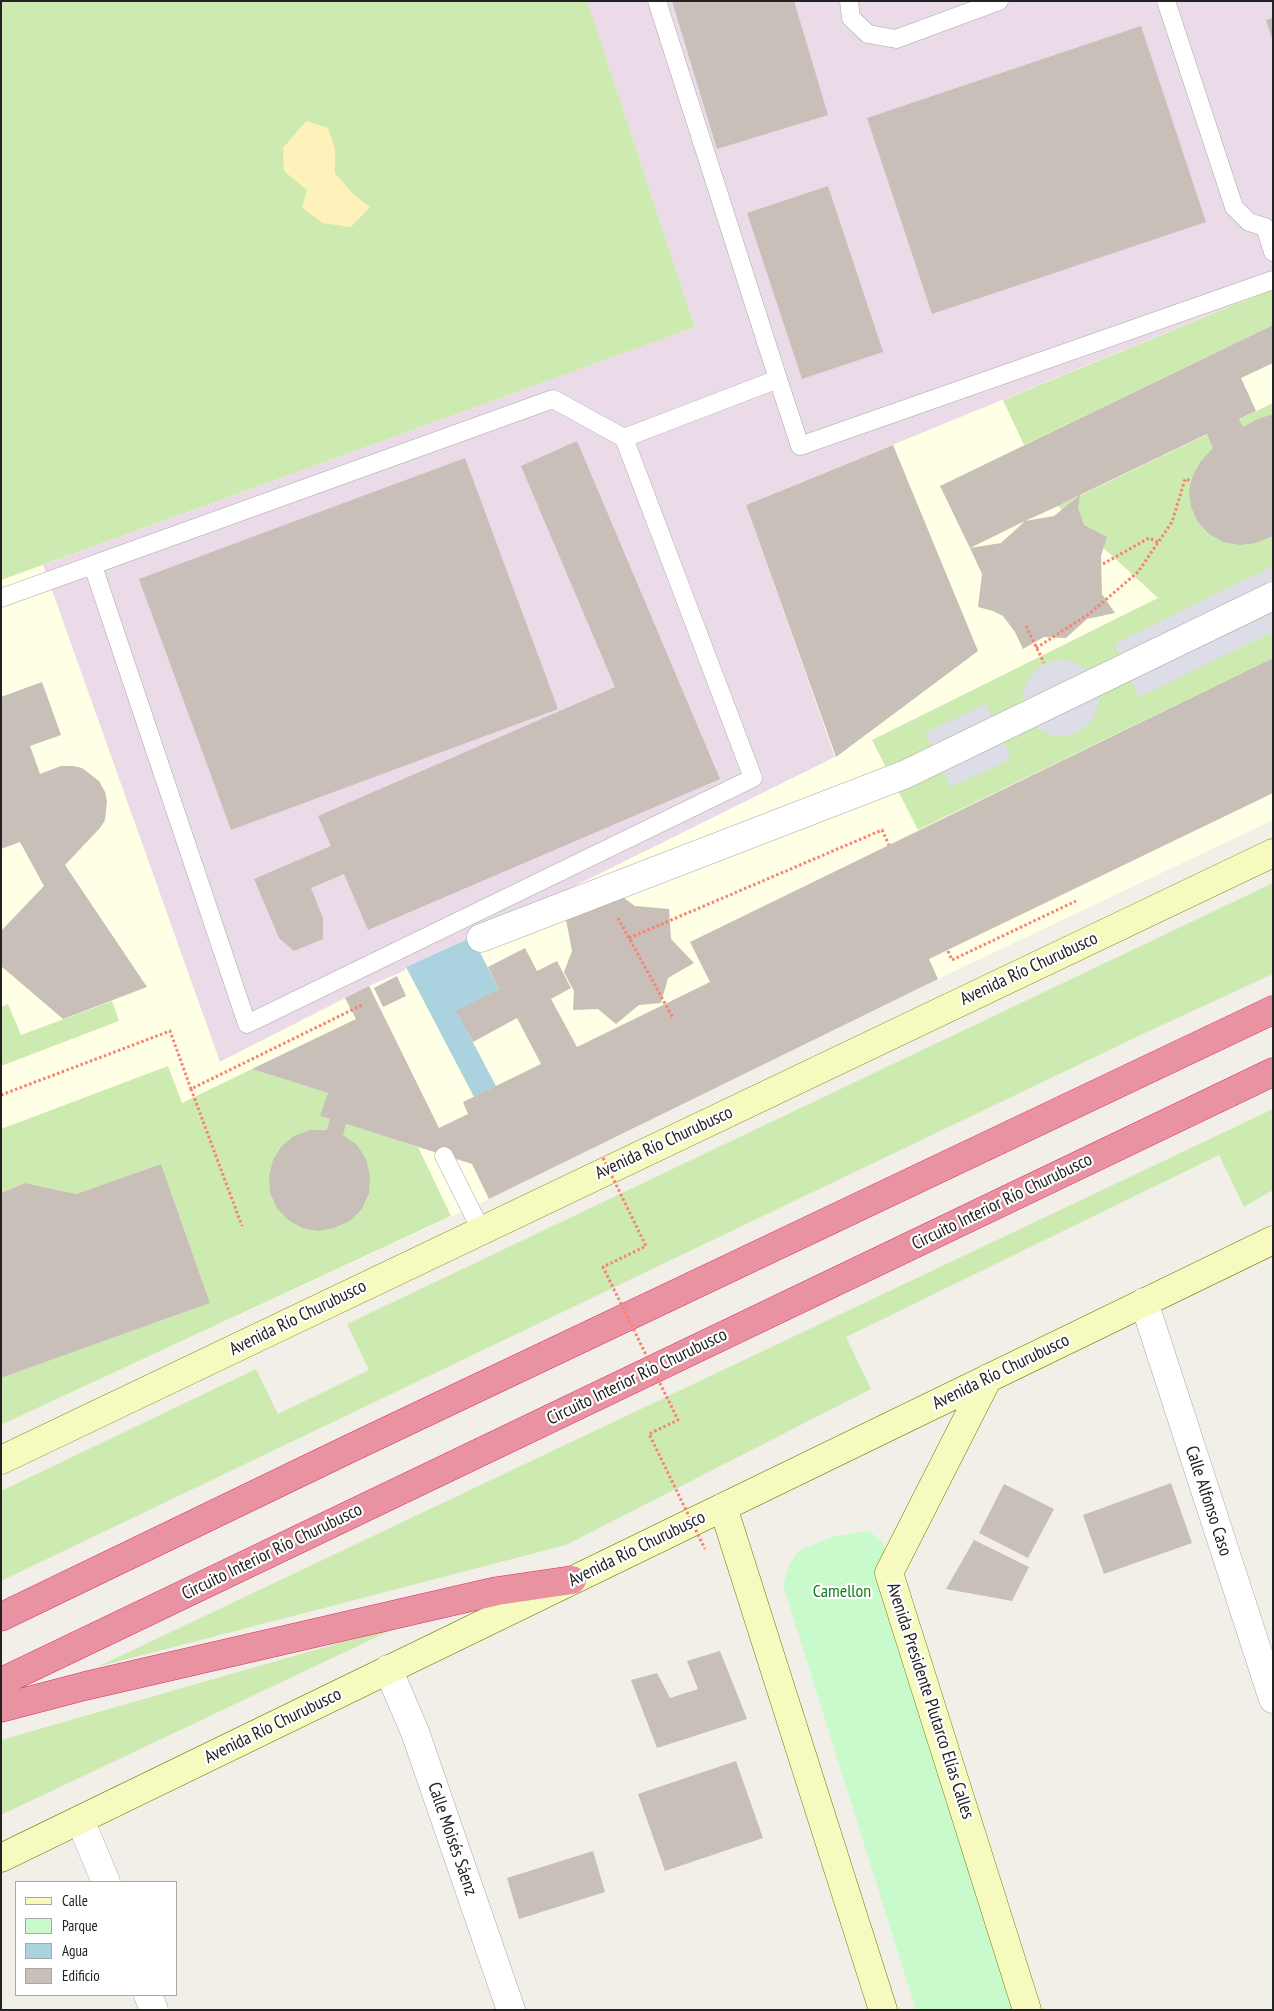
<!DOCTYPE html>
<html>
<head>
<meta charset="utf-8">
<style>
	body { margin:0 }
	#map { position:relative; width:1274px; height:2011px; overflow:hidden; background:#f2efe9; font-family:"PT Sans Narrow",sans-serif }
	canvas { display:block }
	.frame { position:absolute; inset:0; border:2px solid #222; pointer-events:none }
	.legend { position:absolute; left:15px; top:1881px; width:162px; height:115px; box-sizing:border-box; background:#fff; border:1px solid #a7a7a7; margin:0; padding:6px 9px; list-style:none; font-size:15px; color:#222 }
	.legend li { display:flex; align-items:center; gap:10px; height:25px }
	.legend b { width:25px; border:1px solid #a7a7a7 }
</style>
</head>
<body>
<div id="map">
<canvas width="1274" height="2011"></canvas>
<div class="frame"></div>
<ul class="legend">
<li><b style="height:6px;background:#f7fabf"></b>Calle</li>
<li><b style="height:14px;background:#c8facc"></b>Parque</li>
<li><b style="height:14px;background:#aad3df"></b>Agua</li>
<li><b style="height:14px;background:#c7bfb8"></b>Edificio</li>
</ul>
</div>
<script>
const ctx = document.querySelector('canvas').getContext('2d');
ctx.lineJoin = 'round';
function fillPath(path, color) { ctx.fillStyle = color; ctx.fill(path, 'evenodd'); }
function trace(path, color, width, dash) { ctx.strokeStyle = color; ctx.lineWidth = width; ctx.lineCap = dash ? 'butt' : 'round'; ctx.setLineDash(dash || []); ctx.stroke(path); }
function drawText(font, color, halo, rows, align = 'center') {
  ctx.font = font + ' "PT Sans Narrow",sans-serif'; ctx.lineWidth = 4.5; ctx.setLineDash([]); ctx.textBaseline = 'middle'; ctx.strokeStyle = halo; ctx.fillStyle = color; for (const [text, x, y, turn = 0] of rows) {
    ctx.save(); ctx.translate(x, y); ctx.rotate((+turn || 0) * Math.PI / 180); ctx.textAlign = isNaN(turn) ? turn : align; if (halo) ctx.strokeText(text, 0, 0); ctx.fillText(text, 0, 0); ctx.restore();
  }
}
const industrial = new Path2D(`
	M587,1H1273V289L746,505L836,757L472,937L406,967L404,971L369,986L219,1062L43,565L695,327Z`);
const education = new Path2D(`
	M1273,289V820L938,979L489,1199L1,1425V580L43,565L220,1062L369,986L404,971L406,967L472,937L835,757L746,505Z`);
const grass = new Path2D(`
	M1,1H587L695,327L1,580Z
	M1273,289V325L1024,445L1003,400Z
	M1273,403V658L918,830L872,740L1158,598L1058,506Z
	M1273,883V974L1147,1032L1,1581V1491L256,1369L278,1414L369,1370L347,1324Z
	M112,1001L119,1021L1,1066V1007L8,1004L21,1035Z
	M168,1066L182,1103L252,1069L328,1093L321,1116L418,1147L451,1216L1,1425V1378L210,1303L161,1164L76,1194L25,1183L1,1193V1129Z
	M1273,1109V1190L1244,1207L1219,1155L846,1337L871,1389L566,1545L97,1667Z
	M402,1625L1,1815V1740Z`);
const sand = new Path2D(`
	M306,121L328,128L335,149V173L353,194L370,207L351,227L323,223L302,208L307,190L284,171L283,148Z`);
const park = new Path2D(`
	M869,1531L883,1542L1023,2010H916L783,1585L790,1564L798,1551L835,1536Z`);
const plaza = new Path2D(`
	M1273,566V632L1139,697L1114,644Z
	M1023 698a38 38 0 1 1 76 0a38 38 0 1 1-76 0Z
	M986,704L1011,759L951,787L925,733Z`);
const water = new Path2D(`
	M472,937L499,989L457,1012L496,1086L474,1097L406,967Z`);
const building = new Path2D(`
	M672,1H794L828,115L717,149Z
	M1273,18V39H1272L1266,20Z
	M1141,26L1206,222L932,314L867,118Z
	M828,186L883,352L802,379L747,213Z
	M1273,325V363L1241,378L1256,411L1239,419L1243,427L1258,419L1273,414V536L1256,543L1240,545L1223,542L1209,534L1198,522L1191,507L1189,490L1193,475L1201,461L1213,448L1207,434L1082,494L1058,506L1023,522L970,548L1001,543L1025,521L1054,516L1080,495L1078,508L1084,525L1107,537L1101,556L1102,594L1115,613L1087,619L1066,638L1044,637L1023,649L1015,632L1003,616L993,611L978,607L982,574L970,548L940,486Z
	M577,441L720,779L368,930L344,874L311,888L323,918V939L294,951L279,938L254,879L331,846L318,816L615,687L521,466Z
	M893,445L978,651L836,757L746,505Z
	M465,458L558,709L231,830L139,579Z
	M1273,658V793L929,959L938,979L489,1199L472,1164L346,1124L343,1135L357,1145L366,1159L370,1176L369,1193L362,1209L350,1221L334,1228L318,1231L302,1228L288,1220L277,1208L270,1193L269,1176L273,1160L281,1147L294,1136L310,1130H327L330,1119L320,1116L328,1093L252,1069L356,1019L345,998L369,986L439,1128L468,1114L463,1102L541,1064L517,1018L473,1042L456,1011L499,989L488,967L525,948L537,971L557,961L571,988L551,999L577,1047L710,982L690,942Z
	M42,682L61,735L30,746L40,774L61,766H73L82,768L99,781L105,792L107,801L105,820L100,828L65,865L147,987L63,1019L1,966V931L44,886L20,842L1,849V697Z
	M616,892L635,906L669,909L671,939L694,963L668,978L661,1003L639,1005L616,1024L598,1009L573,1010L574,991L564,972L572,951L566,920L591,911Z
	M397,976L406,996L383,1007L374,988Z
	M161,1164L210,1303L1,1378V1193L25,1183L76,1194Z
	M1171,1483L1192,1543L1104,1574L1083,1515Z
	M1004,1484L1054,1509L1028,1558L979,1533Z
	M974,1540L1029,1567L1012,1601L946,1589Z
	M720,1651L747,1719L657,1748L631,1680L657,1673L670,1698L698,1689L687,1661Z
	M736,1761L763,1838L665,1871L638,1794Z
	M593,1851L605,1892L519,1919L507,1878Z`);
const path = new Path2D(`
	M1103,564L1149,538L1158,542
	M1026,626L1044,663
	M1036,648L1089,614L1138,572L1172,522L1185,479L1192,481
	M618,918L673,1018
	M629,938L882,830L889,845
	M948,951L952,960L1076,901
	M191,1089L242,1226
	M1,1095L170,1031L191,1089L364,1004`);
const service = new Path2D(`
	M849,1L851,18L868,34L896,39L999,1
	M1166,1L1234,207L1249,222L1265,227L1273,252
	M778,379L800,446L1273,280
	M93,566L247,1024L753,778L624,438L778,379L657,1
	M1,598L553,399L624,438
	M444,1156L481,1230`);
const pedestrian = new Path2D(`
	M481,938L906,774L1273,596`);
const minor = new Path2D(`
	M1144,1302L1273,1699
	M388,1669L415,1732L511,2010
	M80,1820L106,1882
	M148,1995L154,2010`);
const secondary = new Path2D(`
	M988,1378L889,1573L1027,2010
	M1,1460L1273,853
	M723,1507L883,2010
	M1,1858L1273,1240`);
const motorway = new Path2D(`
	M1,1617L351,1448L1273,1010
	M1,1682L1273,1072
	M1,1708L85,1686L497,1591L572,1580`);
const pathBridge = new Path2D(`
	M603,1158L646,1246L603,1267L678,1420L649,1434L705,1549`);
const streetNames = [
	["Avenida Río Churubusco",1029,969,-25],
	["Avenida Río Churubusco",664,1143,-25],
	["Circuito Interior Río Churubusco",1002,1202,-26],
	["Avenida Río Churubusco",298,1318,-26],
	["Avenida Río Churubusco",1001,1372,-26],
	["Circuito Interior Río Churubusco",637,1377,-26],
	["Calle Alfonso Caso",1208,1501,72],
	["Avenida Río Churubusco",637,1549,-26],
	["Circuito Interior Río Churubusco",272,1552,-26],
	["Avenida Presidente Plutarco Elías Calles",930,1701,72],
	["Avenida Río Churubusco",273,1726,-26],
	["Calle Moisés Sáenz",452,1839,71]
];
const parkNames = [
	["Camellon",842,1592]
];
fillPath(industrial, '#ebdbe8');
fillPath(education, '#ffffe5');
fillPath(grass, '#cdebb0');
fillPath(sand, '#fff1ba');
fillPath(park, '#c8facc');
fillPath(plaza, '#dddde8');
fillPath(water, '#aad3df');
fillPath(building, '#c7bfb8');
trace(service, '#a9a9a9', 19);
trace(pedestrian, '#a9a9a9', 29);
trace(minor, '#a9a9a9', 29);
trace(secondary, '#707d05', 29);
trace(motorway, '#dc2a67', 29);
trace(path, '#fa8072', 3, [2.5, 2.5]);
trace(service, '#fff', 18);
trace(pedestrian, '#fff', 28);
trace(minor, '#fff', 28);
trace(secondary, '#f7fabf', 28);
trace(motorway, '#e892a2', 28);
trace(pathBridge, '#fa8072', 3, [2.5, 2.5]);
drawText('18px', '#222', '#fff', streetNames);
drawText('18px', '#0c8416', '#fff', parkNames);
</script>
</body>
</html>
